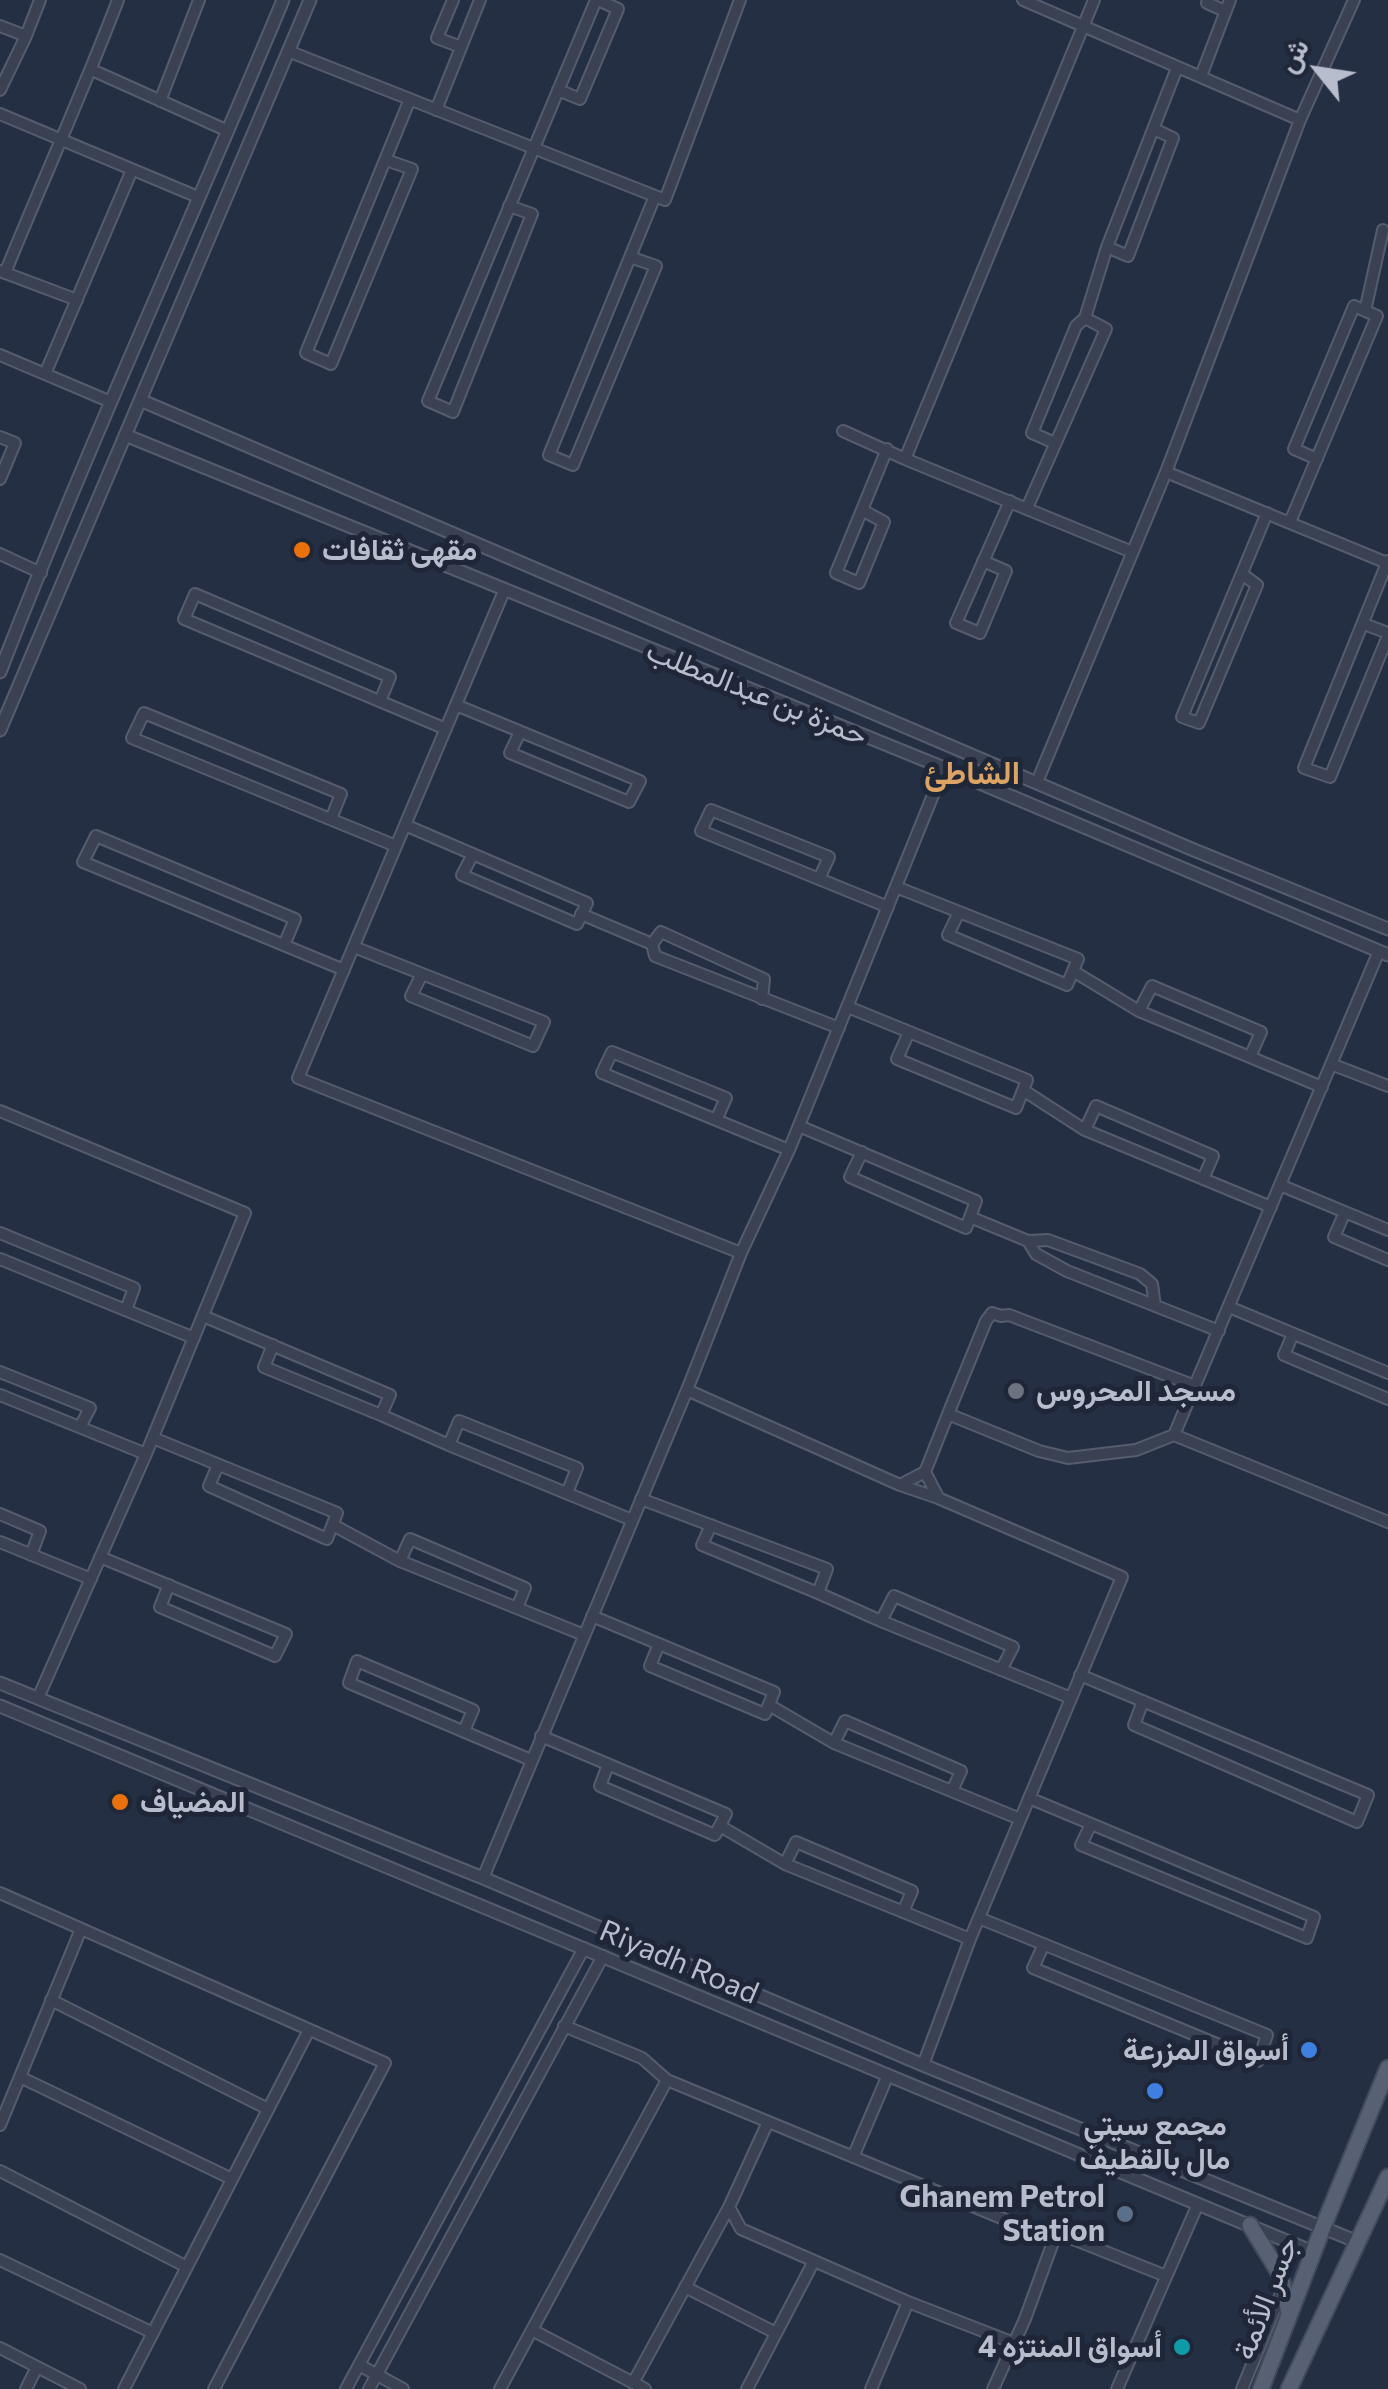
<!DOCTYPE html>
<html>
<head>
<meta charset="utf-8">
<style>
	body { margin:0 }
	#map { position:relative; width:1388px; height:2389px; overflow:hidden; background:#252f43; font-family:Commissioner,Vazirmatn,sans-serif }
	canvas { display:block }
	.north { position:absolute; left:1268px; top:20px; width:100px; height:100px; -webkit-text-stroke:8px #1e2638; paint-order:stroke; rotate:300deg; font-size:28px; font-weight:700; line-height:40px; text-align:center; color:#b7bdcc }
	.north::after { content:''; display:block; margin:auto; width:35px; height:45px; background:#b7bdcc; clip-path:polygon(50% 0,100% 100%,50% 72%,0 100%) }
</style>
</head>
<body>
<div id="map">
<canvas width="1388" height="2389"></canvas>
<div class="north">ش</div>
</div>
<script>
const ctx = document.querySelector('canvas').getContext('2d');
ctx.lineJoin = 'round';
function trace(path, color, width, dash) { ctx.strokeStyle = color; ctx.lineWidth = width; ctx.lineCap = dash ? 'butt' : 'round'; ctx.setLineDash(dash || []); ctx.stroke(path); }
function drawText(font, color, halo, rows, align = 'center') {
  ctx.font = font + ' Commissioner,Vazirmatn,sans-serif'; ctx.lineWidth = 10; ctx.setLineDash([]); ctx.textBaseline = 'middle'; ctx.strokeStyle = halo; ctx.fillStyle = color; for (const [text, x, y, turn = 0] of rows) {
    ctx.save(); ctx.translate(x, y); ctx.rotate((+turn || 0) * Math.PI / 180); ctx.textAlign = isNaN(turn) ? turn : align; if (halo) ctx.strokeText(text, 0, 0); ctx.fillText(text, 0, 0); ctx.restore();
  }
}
const minor = new Path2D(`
	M453,0L437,38L461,47
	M1023,0L1300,120
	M1208,0L1207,3L1225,11
	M0,26L26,36L40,0
	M288,51L665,200L740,0
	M92,70L228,131
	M1201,76L1230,0
	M0,90L26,36
	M558,90L580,99L618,9L598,0
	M160,101L199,0
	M436,110L480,0
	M0,114L198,197
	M1154,129L1173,138L1128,256L1107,247L1177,68
	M386,160L412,169L331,364L306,353L410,99
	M509,206L532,214L453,412L428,401L596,0
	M630,257L656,266L573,465L549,455L655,196
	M0,271L77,300
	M5,273C42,182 83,92 118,0
	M1365,311L1383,230
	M1085,318L1107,247
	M0,355L111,402
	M45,374L132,170
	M843,431L905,459L1132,552
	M0,437L15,443L0,479
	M905,459L1094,0
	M1166,472L1387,563L1388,561
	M1027,508L1106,329L1085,318L1076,326L1032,433L1055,443
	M862,510L884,522L859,583L836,573L887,449
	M1290,522L1377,316L1354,306L1294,449L1317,459
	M0,554L41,573
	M983,561L1006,571L980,633L956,623L1010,501
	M1387,563L1304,768L1330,777L1388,636
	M1242,574L1257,585L1199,723L1182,717L1267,513
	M504,591L298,1078L741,1253L789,1150L944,768
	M1364,624L1388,633
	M380,701L390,677L195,594L184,619L446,729
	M456,705L640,781L629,802L510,753L520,732
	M1037,782L1166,472L1300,120L1354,0
	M331,819L341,794L144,713L132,738L396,846
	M405,825L587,903L577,924L462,875L473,854
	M819,879L829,857L711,810L701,831L888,907
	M896,887L1078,959L1067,985L948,935L959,912
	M581,914L652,944
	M284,945L295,919L96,836L83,862L344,970
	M354,947L544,1022L533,1046L411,996L422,974
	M1379,951L1174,1435L1388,1522
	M1073,971L1139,1011
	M762,999L764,979L661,932L652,944L655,956L839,1028
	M848,1007L1027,1080L1016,1108L897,1059L909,1032
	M1250,1057L1261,1032L1152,986L1139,1011L1322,1087
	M1331,1064L1388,1086
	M1023,1090L1085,1130
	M0,1111L245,1213L146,1454L38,1698
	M716,1120L726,1098L612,1052L602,1073L789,1150
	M799,1126L976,1201L966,1228L850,1177L862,1152
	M1203,1179L1213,1156L1096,1106L1085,1130L1271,1207
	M1280,1185L1388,1230
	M1345,1212L1334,1237L1388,1260
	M970,1217L1028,1241L1036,1254L1067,1271L1219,1331
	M0,1233L134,1288L126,1310
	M1028,1241L1048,1240L1140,1274L1152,1284L1155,1306
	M0,1259L194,1338
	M1229,1307L1388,1373
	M203,1316L390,1395L381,1415L264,1367L273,1345
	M1293,1334L1284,1355L1388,1399
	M0,1372L90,1408L80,1427
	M687,1390L741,1253
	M0,1395L146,1454
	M948,1414L986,1321L992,1313L1001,1316L1009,1315L1195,1386
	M381,1415L449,1445
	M153,1438L337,1513L327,1539L209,1486L218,1465
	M900,1485L925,1472
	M567,1493L577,1468L459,1421L449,1445L632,1520
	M938,1497L925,1472L948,1414L1039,1451L1068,1458L1136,1450L1174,1435
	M641,1499L827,1569L818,1593L702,1545L711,1525
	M0,1514L40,1531L31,1555
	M333,1525L400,1561
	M0,1542L91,1579
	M100,1557L286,1634L275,1656L160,1607L169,1585
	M818,1593L881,1621
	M517,1608L525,1588L410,1539L400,1561L584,1635
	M592,1616L774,1692L765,1714L650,1666L659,1644
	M1001,1670L1013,1647L894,1596L881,1621L1071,1698
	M1080,1675L1368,1795L1357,1822L1134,1725L1143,1701
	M769,1705L834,1743
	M464,1731L473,1710L357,1661L349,1683L531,1760
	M541,1736L726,1814L715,1835L600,1786L608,1765
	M952,1791L961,1771L845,1721L834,1743L1020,1819
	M1029,1798L1314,1917L1307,1938L1081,1845L1091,1824
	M720,1826L785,1864
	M483,1878L687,1390L900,1485L938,1498L1122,1577L970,1939L923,2065
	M0,1893L385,2063L214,2389
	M903,1912L912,1891L796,1842L785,1864L970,1939
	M979,1918L1267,2035L1258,2061L1033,1968L1044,1944
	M51,2000L268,2109
	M564,2026L642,2058L667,2080L1040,2234L1063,2235L1166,2276
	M20,2077L232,2179
	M0,2125L81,1929
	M853,2157L888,2075
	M0,2171L187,2267
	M729,2207L741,2229L908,2302L1014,2343
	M0,2260L153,2333
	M685,2287L776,2333
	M532,2330L645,2389
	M0,2348L80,2389
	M359,2365L403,2389
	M633,2383L729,2207L768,2122
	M26,2389L37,2367
	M124,2389L309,2030
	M346,2389L584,1948
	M369,2389L603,1956
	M500,2389L667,2080
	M747,2389L814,2261
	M871,2389L908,2302
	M993,2389L1025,2319L1056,2234
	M1117,2389L1198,2204
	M1242,2389L1282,2291`);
const tertiary = new Path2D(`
	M140,400L1189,848L1388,929
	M125,435L944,768L1388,955
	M0,672C88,445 190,224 283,0
	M0,730L310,0
	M0,1683L483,1878L923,2065L1358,2242
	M0,1706L1313,2252`);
const primary = new Path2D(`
	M1250,2225L1280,2274L1289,2312
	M1261,2389L1323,2227L1388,2068
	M1289,2389L1388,2177`);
const markers = [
	[302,550,10,"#e8710a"],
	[1016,1391,10,"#6b7280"],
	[120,1802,10,"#e8710a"],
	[1309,2050,10,"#3f7fe0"],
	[1155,2091,10,"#3f7fe0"],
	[1125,2214,10,"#5c6f8a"],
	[1182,2347,10,"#0f9aa8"]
];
const poiNames = [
	["مقهى ثقافات",322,550],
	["مسجد المحروس",1036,1391],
	["المضياف",140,1802],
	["أسواق المزرعة",1289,2050,"right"],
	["مجمع سيتي",1155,2125,"center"],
	["مال بالقطيف",1155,2159,"center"],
	["Ghanem Petrol",1105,2197,"right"],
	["Station",1105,2231,"right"],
	["أسواق المنتزه 4",1162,2347,"right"]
];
const streetNames = [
	["حمزة بن عبدالمطلب",757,693,22],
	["Riyadh Road",679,1962,23],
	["جسر الأئمة",1266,2298,-69]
];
const neighbourhoodNames = [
	["الشاطئ",972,773]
];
trace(minor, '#555c6d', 14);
trace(tertiary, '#555c6d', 15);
trace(primary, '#434a5c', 19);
trace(minor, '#3a4153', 10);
trace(tertiary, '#3a4153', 11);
trace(primary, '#586073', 15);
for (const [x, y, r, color] of markers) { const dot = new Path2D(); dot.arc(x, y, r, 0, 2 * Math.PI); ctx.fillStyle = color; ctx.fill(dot); trace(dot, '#1e2638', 4); }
drawText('bold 30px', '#b7bdcc', '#1e2638', poiNames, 'left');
drawText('30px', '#b7bdcc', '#1e2638', streetNames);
drawText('bold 32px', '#dba464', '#1e2638', neighbourhoodNames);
</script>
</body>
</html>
